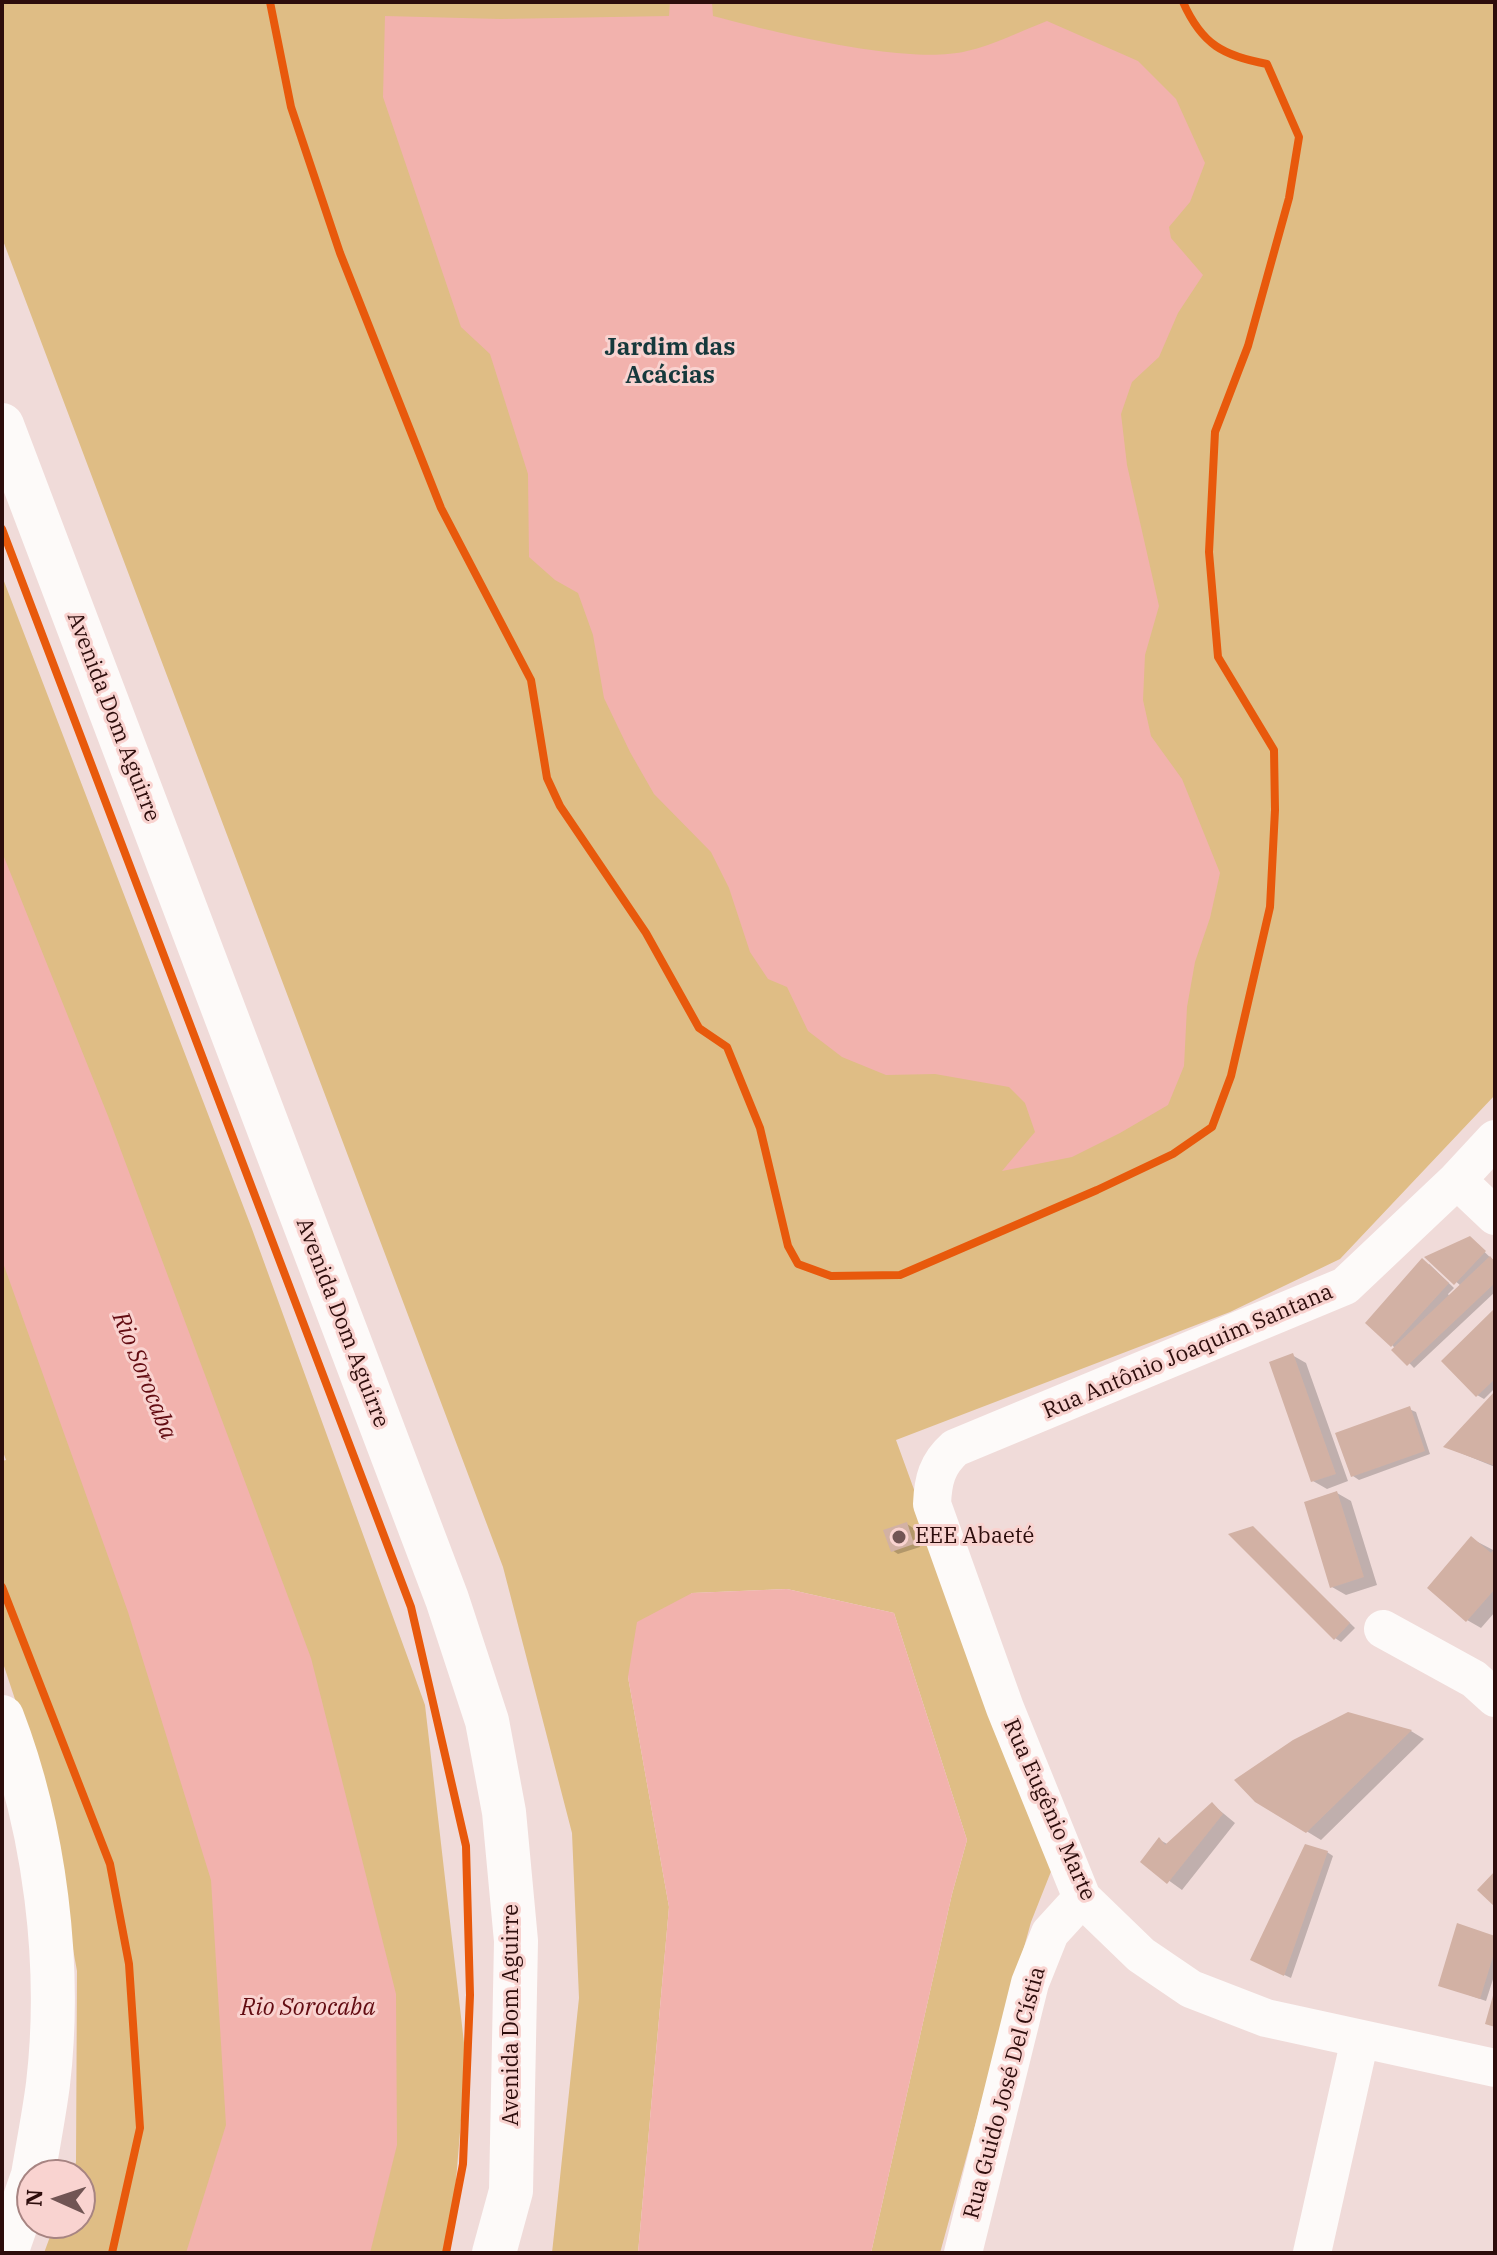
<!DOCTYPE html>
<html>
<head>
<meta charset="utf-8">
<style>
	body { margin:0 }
	#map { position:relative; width:1497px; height:2255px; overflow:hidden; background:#f0dbd9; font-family:"IBM Plex Serif",serif }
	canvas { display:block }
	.frame { position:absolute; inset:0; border:4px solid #2d0d0c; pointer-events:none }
	.north { position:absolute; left:16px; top:2159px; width:80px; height:80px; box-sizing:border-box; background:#f9d3d0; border:2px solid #a78482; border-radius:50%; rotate:273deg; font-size:22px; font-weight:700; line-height:32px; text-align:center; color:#2d0d0c }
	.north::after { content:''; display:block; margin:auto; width:28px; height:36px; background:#715554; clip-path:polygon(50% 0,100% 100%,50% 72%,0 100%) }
</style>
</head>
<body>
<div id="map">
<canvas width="1497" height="2255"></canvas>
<div class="frame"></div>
<div class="north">N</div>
</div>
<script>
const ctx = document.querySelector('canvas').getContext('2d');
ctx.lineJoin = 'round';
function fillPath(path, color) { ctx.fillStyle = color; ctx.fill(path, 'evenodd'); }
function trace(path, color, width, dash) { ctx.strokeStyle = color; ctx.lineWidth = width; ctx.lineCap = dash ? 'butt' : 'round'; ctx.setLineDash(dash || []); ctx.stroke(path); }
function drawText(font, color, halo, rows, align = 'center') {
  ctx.font = font + ' "IBM Plex Serif",serif'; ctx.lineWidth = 6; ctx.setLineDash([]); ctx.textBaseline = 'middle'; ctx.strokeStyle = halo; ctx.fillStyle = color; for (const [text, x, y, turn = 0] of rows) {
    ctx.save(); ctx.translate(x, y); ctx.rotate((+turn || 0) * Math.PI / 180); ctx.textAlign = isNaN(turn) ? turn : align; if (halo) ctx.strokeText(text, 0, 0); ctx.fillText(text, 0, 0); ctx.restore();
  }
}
const green = new Path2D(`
	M2,2H1495V1095L1340,1259L1230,1312L896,1440L1052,1869L1031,1922L940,2253H871L952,1894L967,1840L894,1613L787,1589L692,1593L628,1677L669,1907L638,2253H552L579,1998L572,1833L503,1567L2,238Z
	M2,576L252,1229L425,1705L466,2060L450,2253H44L55,2223H80V2175H72L76,2162L77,1971L43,1784L2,1660V1461L6,1460L2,1449Z`);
const water = new Path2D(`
	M670,2H712L713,16C774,32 908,66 967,51C994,45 1021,31 1047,21L1138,61L1176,99L1205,163L1190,202L1169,227L1171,238L1203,275L1178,313L1159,357L1132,382L1121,414L1127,465L1159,606L1145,655L1143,700L1151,736L1182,779L1220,873L1210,918L1195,962L1187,1007L1184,1066L1168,1105L1120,1133L1072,1157L1002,1171L1035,1132L1025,1103L1009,1087L935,1074L886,1075L842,1057L808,1031L787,987L768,979L750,952L729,888L711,852L654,794L630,752L604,698L593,635L578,593L555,580L529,557L528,474L490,354L461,327L383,97L385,16L501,19L669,16Z
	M2,852L108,1116L311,1658L396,1994L397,2145L370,2253H186L226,2125L211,1880L128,1612L2,1260Z
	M787,1589L894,1613L967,1840L952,1894L871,2253H638L669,1907L628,1677L637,1622L692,1593Z`);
const shadow = new Path2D(`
	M1470,1238L1495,1262V1292L1414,1368L1392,1345L1429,1264L1454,1288L1448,1294L1450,1297L1461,1286L1428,1257Z
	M1495,1311V1388L1484,1399L1477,1395Z
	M1292,1355L1306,1363L1348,1481L1327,1489L1313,1481Z
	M1495,1394V1467L1446,1447Z
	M1409,1409L1416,1412L1430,1454L1359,1480L1353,1476Z
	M1337,1493L1351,1501L1377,1585L1346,1595L1332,1587Z
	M907,1524L913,1528L920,1547L898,1554L892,1550Z
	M1253,1528L1355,1628L1341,1642L1335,1638Z
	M1472,1539L1495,1551V1612L1481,1628L1467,1620Z
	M1348,1714L1411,1731L1424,1739L1321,1840L1257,1801Z
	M1212,1804L1235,1823L1182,1890L1143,1862L1160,1840L1169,1845Z
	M1327,1852L1333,1856L1291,1978L1259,1963Z
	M1495,1938V1973L1486,2001L1440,1985Z`);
const building = new Path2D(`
	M1470,1236L1486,1251L1454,1285L1424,1257Z
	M1490,1256L1495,1262V1283L1407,1366L1391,1350Z
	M1422,1258L1449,1283L1391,1347L1365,1323Z
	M1495,1308V1379L1476,1397L1441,1361Z
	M1293,1353L1336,1474L1311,1482L1269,1362Z
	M1495,1391V1466L1443,1447Z
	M1410,1406L1425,1451L1351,1477L1335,1433Z
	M1337,1491L1364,1577L1330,1588L1304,1502Z
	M907,1522L914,1544L891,1552L883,1530Z
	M1253,1526L1350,1623L1334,1640L1228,1534Z
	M1471,1536L1491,1553L1495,1548V1589L1466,1622L1427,1588Z
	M1348,1712L1412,1730L1306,1833L1255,1802L1234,1780L1293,1740Z
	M1212,1802L1223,1814L1167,1884L1140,1862L1159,1837L1165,1845Z
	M1305,1844L1328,1851L1284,1976L1250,1960Z
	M1495,1871V1907L1477,1890Z
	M1457,1923L1495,1936V1950L1480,1999L1438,1986Z
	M1494,1992H1495V2027L1485,2024Z`);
const street = new Path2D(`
	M1495,1139L1457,1180L1345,1286L955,1448C937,1464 933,1480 932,1504L1005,1708L1082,1898L1141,1955L1191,1989L1266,2018L1495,2068
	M1457,1180L1495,1216
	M1383,1629L1474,1679L1495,1698
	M963,2253L1030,1983L1050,1933L1082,1898
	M1312,2253L1360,2039`);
const secondary = new Path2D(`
	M2,425L447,1599L487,1721L504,1812L516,1941L511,2191L494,2253
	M2,1717C45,1829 62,1965 48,2084C44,2115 38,2145 33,2175
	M6,2253L32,2178`);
const cycleway = new Path2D(`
	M270,2L291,107L340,253L441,508L531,680L547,778L560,806L646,933L699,1028L727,1047L760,1128L788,1246L798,1264L831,1276L900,1275L1097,1190L1173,1154L1212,1127L1231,1076L1270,907L1275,810L1274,750L1218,657L1209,552L1215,432L1248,346L1289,198L1299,137L1267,64C1224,56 1202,45 1183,2
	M2,529L411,1607L466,1846L470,1995L463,2164L446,2253
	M2,1587L110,1864L129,1964L140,2128L112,2253`);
const markers = [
	[899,1537,8,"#715554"]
];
const streetNames = [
	["Avenida Dom Aguirre",113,717,69],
	["Avenida Dom Aguirre",342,1323,69],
	["Rua Antônio Joaquim Santana",1188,1352,-23],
	["Rua Eugênio Marte",1049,1810,66],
	["Avenida Dom Aguirre",512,2015,-90],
	["Rua Guido José Del Cístia",1005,2093,-75]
];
const poiNames = [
	["EEE Abaeté",915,1537]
];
const neighbourhoodNames = [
	["Jardim das",670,348],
	["Acácias",670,376]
];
const waterNames = [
	["Rio Sorocaba",144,1376,68],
	["Rio Sorocaba",308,2008]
];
fillPath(green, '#dfbd85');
fillPath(water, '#f2b2ad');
fillPath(shadow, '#0003');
fillPath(building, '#d2b1a4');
trace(street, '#fdfaf9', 38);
trace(secondary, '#fdfaf9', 44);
trace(cycleway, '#e8590c', 8);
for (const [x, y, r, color] of markers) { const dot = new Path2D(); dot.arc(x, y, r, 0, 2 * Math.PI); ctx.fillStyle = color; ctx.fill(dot); trace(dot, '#f9d3d0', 3); }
drawText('22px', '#2d0d0c', '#f9d3d0', streetNames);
drawText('22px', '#2d0d0c', '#f9d3d0', poiNames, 'left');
drawText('bold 24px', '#16393c', '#f9d3d0', neighbourhoodNames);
drawText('italic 24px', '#630c12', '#f9d3d0', waterNames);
</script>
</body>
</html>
